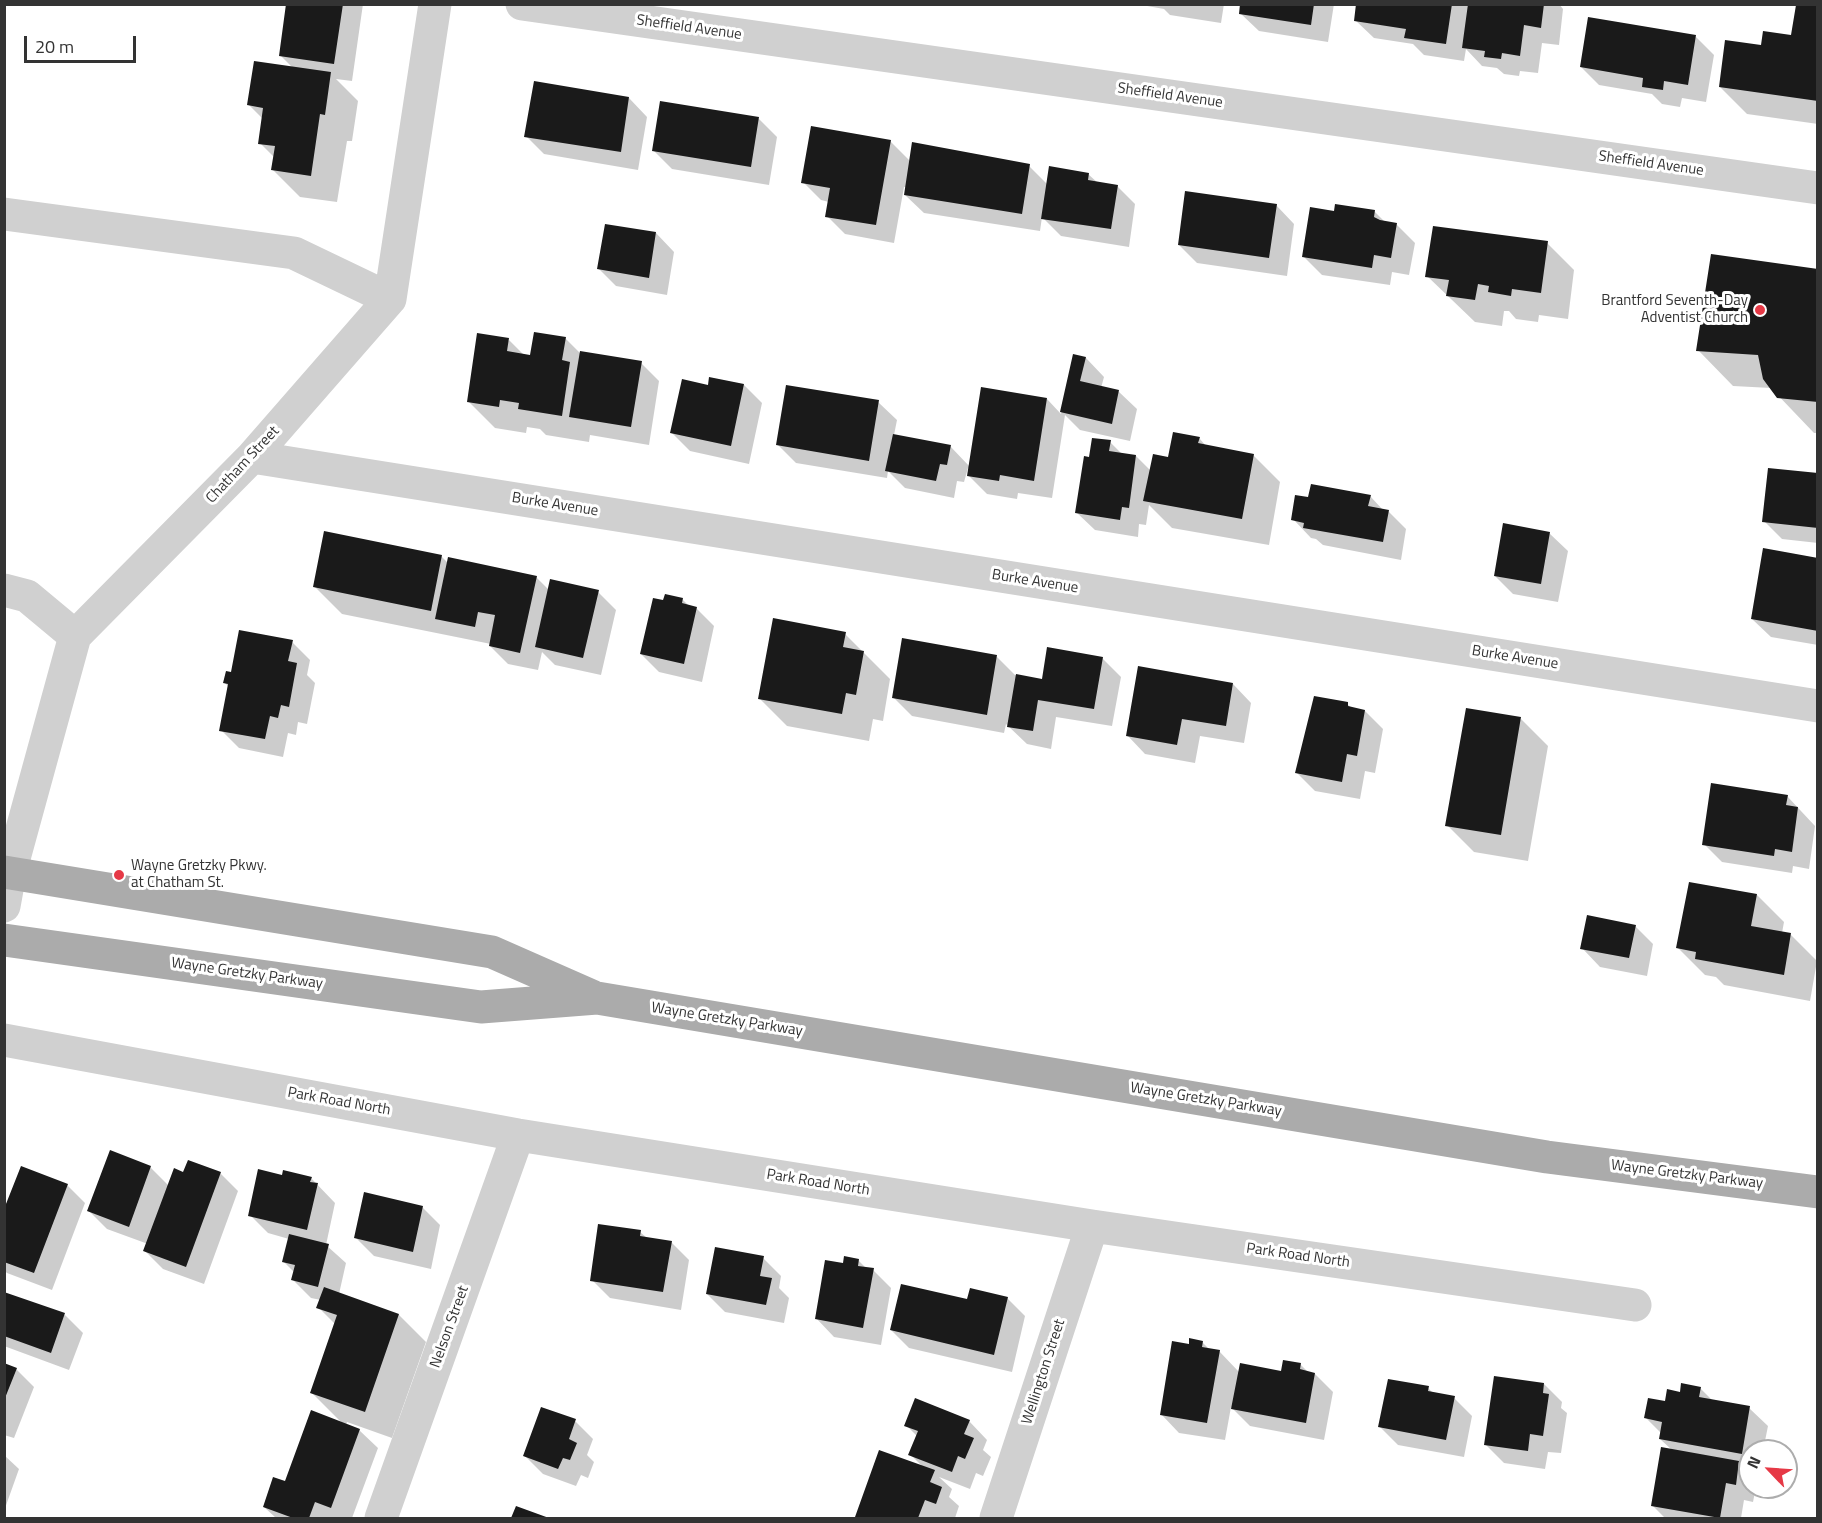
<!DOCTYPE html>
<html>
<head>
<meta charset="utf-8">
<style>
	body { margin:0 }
	#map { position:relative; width:1822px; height:1523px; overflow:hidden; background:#fff; font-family:"Titillium Web",sans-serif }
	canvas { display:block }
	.frame { position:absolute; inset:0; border:6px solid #333; pointer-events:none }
	.north { position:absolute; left:1738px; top:1439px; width:60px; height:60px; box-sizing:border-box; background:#fff; border:2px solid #adadad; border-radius:50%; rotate:295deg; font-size:16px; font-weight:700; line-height:24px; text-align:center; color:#333 }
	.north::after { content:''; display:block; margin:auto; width:21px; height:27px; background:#e63946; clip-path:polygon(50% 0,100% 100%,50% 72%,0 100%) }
	.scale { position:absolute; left:24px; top:36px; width:112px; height:27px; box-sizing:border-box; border:3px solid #333; border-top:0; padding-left:8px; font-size:18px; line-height:21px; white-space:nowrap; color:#333; -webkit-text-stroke:4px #fff; paint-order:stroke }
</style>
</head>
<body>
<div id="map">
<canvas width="1822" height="1523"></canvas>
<div class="frame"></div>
<div class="north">N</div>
<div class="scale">20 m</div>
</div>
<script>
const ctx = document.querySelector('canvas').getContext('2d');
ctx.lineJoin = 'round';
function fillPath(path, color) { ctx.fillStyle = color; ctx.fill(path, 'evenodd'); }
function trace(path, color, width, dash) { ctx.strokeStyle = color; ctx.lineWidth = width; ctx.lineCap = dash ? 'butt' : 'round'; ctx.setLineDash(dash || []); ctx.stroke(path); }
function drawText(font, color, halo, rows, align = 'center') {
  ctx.font = font + ' "Titillium Web",sans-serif'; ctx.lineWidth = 6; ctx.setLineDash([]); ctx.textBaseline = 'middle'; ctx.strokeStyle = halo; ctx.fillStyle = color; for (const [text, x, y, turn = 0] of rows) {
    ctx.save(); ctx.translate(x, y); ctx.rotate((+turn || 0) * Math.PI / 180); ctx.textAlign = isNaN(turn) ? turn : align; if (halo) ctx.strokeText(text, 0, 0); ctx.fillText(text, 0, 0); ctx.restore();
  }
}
const shadow = new Path2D(`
	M288,4H363L352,81L336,79L358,101L352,141H347L337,202L300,197L273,170L275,158L260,143L263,119L249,105L293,68L281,56Z
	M1136,4H1224L1221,23L1170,15L1164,9Z
	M1242,4H1334L1328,42L1259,31L1240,13Z
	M1358,4H1466L1469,8L1470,4H1559L1563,9L1559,45L1542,43L1538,73L1520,71L1519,76L1504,74L1497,68L1482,66L1466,49L1464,61L1424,55L1413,44L1374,38L1355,20Z
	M1797,4H1818V124L1747,114L1720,87L1762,46L1793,37Z
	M1696,37L1714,55L1706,102L1682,98L1680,107L1662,104L1652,94L1599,85L1581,67Z
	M629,98L647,117L638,170L544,154L526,136Z
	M759,119L777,137L769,185L672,169L654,151Z
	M890,141L911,162L1029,166L1048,185L1088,174L1098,183L1117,186L1135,204L1129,247L1061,236L1042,217L1040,231L924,213L905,195L907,187H904L894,243L845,234L827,216L829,202L821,200L803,182Z
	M1276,205L1294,224L1287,276L1197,263L1179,245Z
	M1374,211L1386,223L1396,224L1415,243L1409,275L1392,272L1390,285L1322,275L1304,257L1335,212Z
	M656,233L674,252L667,295L616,286L598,268Z
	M1547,243L1574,270L1568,319L1539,315L1538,322L1516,319L1509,311H1504L1502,326L1475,322L1427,276Z
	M1818,270V433H1814L1771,388L1733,386L1698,350Z
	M565,338L580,353L641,363L659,381L649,445L590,435L589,442L546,435L540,429L527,427L526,433L495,428L468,401L509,340L524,355L532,356Z
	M1074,356L1086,358L1104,377L1101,388L1118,391L1137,409L1130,441L1080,430L1065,415L1052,498L1018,493L1017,499L987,494L969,476L970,469L968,468L964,482L957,481L954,498L905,488L888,471L887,478L796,463L778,445L878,402L897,420L894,435L950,446L970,467L1047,399L1061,414Z
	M744,385L762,403L749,464L690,451L672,433L709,387Z
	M1199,438L1207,447L1253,455L1280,482L1269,545L1172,528L1149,505L1146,525L1139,524L1138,537L1095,530L1076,512L1091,458L1110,442L1122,454L1136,456L1151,471Z
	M1818,475V543L1782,539L1764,521Z
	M1370,496L1383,510L1388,511L1406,529L1401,560L1323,545L1316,539L1311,538L1293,519L1309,499Z
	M1549,533L1568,551L1558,602L1513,594L1495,576Z
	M441,556L448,563L536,577L549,590L598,592L616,610L601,675L555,665L542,652L538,670L508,664L490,646L491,644L342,614L314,586Z
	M1818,559V645L1771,637L1752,619Z
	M682,599L690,607L696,608L714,626L702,682L659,672L641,654L664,602Z
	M845,634L890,679L883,721L873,719L869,741L787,726L760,699Z
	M292,642L310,660L307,675L315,683L307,724L298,722L296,735L288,733L283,757L239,748L221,730L229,687L225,683L232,673Z
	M997,657L1015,675L1043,681L1102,658L1121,677L1112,726L1056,717L1051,749L1027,744L1006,724L1004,733L912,716L894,698Z
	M1233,684L1251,703L1244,743L1200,736L1195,763L1145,754L1127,735Z
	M1347,704L1353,709L1365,711L1383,729L1375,773L1365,771L1360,799L1315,791L1297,773Z
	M1521,719L1548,746L1528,861L1474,852L1447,825Z
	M1787,796L1815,826L1809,869L1793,866L1792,873L1722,862L1704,844Z
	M1757,895L1784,922L1782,933L1790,934L1817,961L1810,1001L1724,985L1716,977L1705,975L1678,948Z
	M1635,926L1653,944L1647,976L1600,967L1582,948Z
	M111,1152L150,1167L169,1186L184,1174L220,1173L238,1191L204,1284L163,1269L145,1251L148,1244L107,1229L89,1211Z
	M283,1177L311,1178L335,1203L326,1245L346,1263L339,1294L399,1315L426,1342L392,1438L347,1422L346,1425L359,1430L378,1448L352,1518H276L264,1507L343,1424L311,1392L335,1324L318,1307L321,1300L311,1298L293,1280L295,1273L284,1262L289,1239L268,1233L250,1215Z
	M67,1185L85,1203L52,1290L7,1273L4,1270V1214Z
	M422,1207L440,1225L431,1269L374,1256L355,1237Z
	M640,1232L647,1238L671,1242L689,1260L681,1310L610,1298L592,1280Z
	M763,1258L781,1276L779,1288L789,1298L784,1323L725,1312L707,1294Z
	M858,1260L867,1269L873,1270L891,1288L881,1345L834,1337L816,1318L844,1264Z
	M4,1293L65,1315L83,1333L69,1370L4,1346Z
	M1007,1298L1025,1316L1012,1372L909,1348L891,1330L968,1301Z
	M1202,1342L1210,1350L1219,1351L1239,1372H1282L1300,1364L1309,1373L1315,1374L1333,1392L1324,1440L1250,1426L1231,1407L1225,1440L1179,1433L1161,1414L1190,1346Z
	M4,1364L16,1369L34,1387L14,1438L4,1435Z
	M1544,1384L1562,1402L1561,1408L1567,1413L1561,1453L1548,1452L1545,1469L1504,1463L1486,1445Z
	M1428,1388L1434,1394L1454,1398L1472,1416L1464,1457L1398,1445L1380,1427Z
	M1700,1388L1713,1401L1749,1408L1768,1426L1763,1451H1750V1469L1745,1468L1750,1473V1487H1756L1753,1502L1744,1500L1741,1518H1665L1652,1505L1672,1450L1660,1439L1661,1433L1646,1418L1666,1402L1681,1394Z
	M575,1421L593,1439L587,1455L594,1462L588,1478L581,1475L576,1486L543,1474L525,1456Z
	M969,1421L987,1440L983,1450L991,1457L983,1476L976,1473L970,1489L939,1477L952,1489L949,1497L959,1506L955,1518H858L856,1517L923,1467L910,1454L917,1436L906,1425Z
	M4,1455L19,1469L4,1511Z`);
const building = new Path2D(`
	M286,4H343L334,64L279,56Z
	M1240,4H1314L1311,25L1239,14Z
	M1356,4H1452L1446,44L1404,38L1406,29L1354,21Z
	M1468,4H1544L1541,28L1524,25L1520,56L1502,53L1501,59L1484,57L1485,51L1462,48Z
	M1796,5H1818V101L1719,87L1725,40L1761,45L1763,31L1791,35Z
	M1588,17L1696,35L1688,85L1664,81L1663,90L1642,87L1643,78L1580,67Z
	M254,61L331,72L325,115L320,114L311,176L271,170L275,146L258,144L263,108L247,105Z
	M534,81L629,97L621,152L524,137Z
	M660,101L759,117L751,167L652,151Z
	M811,126L891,140L876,225L825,217L830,188L801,183Z
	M912,142L1030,164L1022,214L904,195Z
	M1049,166L1089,173L1088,180L1118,185L1111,229L1041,219Z
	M1185,191L1277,204L1269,258L1178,245Z
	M1335,204L1375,210L1374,217L1380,220L1397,223L1391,258L1374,255L1372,268L1302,257L1310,207L1334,211Z
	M605,224L656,232L649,278L597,269Z
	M1433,226L1548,241L1541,293L1512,289L1511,296L1488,292L1489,286L1478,284L1475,300L1446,296L1449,280L1425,277Z
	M1711,254L1818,269V402L1777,398L1763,379L1758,355L1696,351Z
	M534,332L566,337L562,360L570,362L562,416L518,409L519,403L500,400L499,407L467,402L477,333L509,338L507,351L530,355Z
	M580,351L642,361L631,427L569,417Z
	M1073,354L1086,357L1080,381L1119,390L1112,424L1060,412Z
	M709,377L744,384L731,446L670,433L682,379L708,385Z
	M786,385L879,400L869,461L776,445Z
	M981,387L1047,398L1034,481L1000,475L999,481L967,476Z
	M1173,432L1200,437L1198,443L1254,454L1242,519L1143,501L1153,454L1168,457Z
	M893,434L951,445L947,465L940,464L936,481L885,471Z
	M1092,438L1111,440L1109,451L1136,455L1129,508L1122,507L1120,520L1075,513L1084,456L1089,457Z
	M1768,468L1818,473V528L1762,522Z
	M1311,484L1371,495L1368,506L1389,510L1383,542L1303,528L1304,523L1291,520L1295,495L1308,497Z
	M1503,523L1550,532L1541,584L1494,576Z
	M324,531L442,555L431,611L313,587Z
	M1763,548L1818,558V631L1751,619Z
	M448,557L537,576L520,653L489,646L495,615L478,612L475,627L435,619Z
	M550,579L599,590L583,658L535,647Z
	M665,594L683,598L682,603L697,607L684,664L640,654L653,598L663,600Z
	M773,618L846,632L843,647L864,651L856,695L846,693L842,714L758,699Z
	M239,630L293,640L288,661L297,663L289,707L281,705L278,718L270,716L265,739L219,731L228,684L223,683L226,671L231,672Z
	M902,638L997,655L987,715L892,698Z
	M1047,647L1103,657L1094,709L1038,700L1033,731L1007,727L1016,674L1042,679Z
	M1138,666L1233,683L1226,726L1182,719L1177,745L1126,736Z
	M1314,696L1348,702V706L1365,710L1357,756L1347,754L1342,782L1295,773Z
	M1466,708L1521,717L1501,835L1445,826Z
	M1711,783L1788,795L1786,805L1798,807L1792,852L1775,849L1774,856L1702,845Z
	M1689,882L1757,894L1751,926L1791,933L1784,975L1695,959L1696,952L1676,948Z
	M1587,915L1636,925L1629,958L1580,949Z
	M110,1150L151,1166L129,1227L87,1211Z
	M188,1160L221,1172L186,1267L143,1251L174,1168L183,1172Z
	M21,1166L68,1184L34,1273L4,1262V1209Z
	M258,1169L282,1175L283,1170L312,1177L310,1182L318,1183L307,1230L248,1216Z
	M364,1192L423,1206L413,1252L354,1238Z
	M598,1224L641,1230L640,1236L672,1241L663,1292L590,1281Z
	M289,1234L329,1244L318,1287L291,1280L295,1265L282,1262Z
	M715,1247L764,1256L760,1276L772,1278L766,1305L706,1294Z
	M844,1256L859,1259L858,1266L874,1268L863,1328L815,1319L825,1260L843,1263Z
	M901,1284L967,1299L970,1288L1008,1297L994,1355L890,1330Z
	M324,1287L399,1314L365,1412L310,1393L337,1315L316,1308Z
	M4,1292L65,1313L51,1353L4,1336Z
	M1189,1338L1203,1341L1202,1347L1220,1350L1207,1423L1160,1415L1172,1341L1189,1344Z
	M1283,1360L1301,1363L1300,1369L1315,1373L1306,1423L1231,1409L1240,1363L1281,1371Z
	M4,1363L17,1368L5,1398H4Z
	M1494,1376L1544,1383L1543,1393L1549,1394L1543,1436L1530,1434L1528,1451L1484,1445Z
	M1388,1379L1429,1386L1428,1391L1455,1396L1446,1440L1378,1427Z
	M1681,1383L1701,1387L1699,1397L1750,1406L1742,1454L1659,1439L1662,1422L1644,1418L1648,1398L1665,1401L1667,1389L1680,1392Z
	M915,1398L970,1420L964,1434L974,1438L965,1459L958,1456L952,1472L908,1455L918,1431L904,1426Z
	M541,1407L576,1419L569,1439L577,1443L570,1460L563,1458L558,1469L523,1456Z
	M311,1410L360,1429L331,1508L315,1502L309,1518H293L263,1507L273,1477L285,1481Z
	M1661,1447L1739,1461L1736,1485L1726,1483L1720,1518L1651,1506Z
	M879,1450L935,1470L930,1482L942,1487L936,1504L925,1500L918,1518L855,1517Z
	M516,1506L549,1518H511Z`);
const minor = new Path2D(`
	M522,4L1818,188
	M4,214L294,253L390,299
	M252,457L1818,706
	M4,590L27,596L75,636
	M4,906L10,873L75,636L252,457L390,299L435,4
	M4,1040L518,1135L1092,1226L1635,1305
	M381,1518L518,1135
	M996,1518L1092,1226`);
const major = new Path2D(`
	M4,872L492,952L592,996
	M4,940L481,1007L597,998L1547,1157L1818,1192`);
const markers = [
	[1760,310,6,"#e63946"],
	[119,875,6,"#e63946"]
];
const streetNames = [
	["Sheffield Avenue",689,28,8],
	["Sheffield Avenue",1170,96,8],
	["Sheffield Avenue",1651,164,8],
	["Chatham Street",243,465,-47],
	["Burke Avenue",555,505,9],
	["Burke Avenue",1035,582,9],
	["Burke Avenue",1515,658,9],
	["Wayne Gretzky Parkway",247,974,8],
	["Wayne Gretzky Parkway",727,1020,9],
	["Wayne Gretzky Parkway",1206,1100,9],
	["Park Road North",339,1102,10],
	["Wayne Gretzky Parkway",1687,1175,7],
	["Park Road North",818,1183,9],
	["Park Road North",1298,1256,8],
	["Nelson Street",450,1327,-70],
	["Wellington Street",1044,1372,-72]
];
const poiNames = [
	["Brantford Seventh-Day",1748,301],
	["Adventist Church",1748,318],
	["Wayne Gretzky Pkwy.",131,866,"left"],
	["at Chatham St.",131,883,"left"]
];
fillPath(shadow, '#0003');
fillPath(building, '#1a1a1a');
trace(minor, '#d0d0d0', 33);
trace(major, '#ababab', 33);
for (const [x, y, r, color] of markers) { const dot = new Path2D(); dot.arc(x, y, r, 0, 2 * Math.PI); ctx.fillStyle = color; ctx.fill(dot); trace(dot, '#fff', 2); }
drawText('15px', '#333', '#fff', streetNames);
drawText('15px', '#333', '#fff', poiNames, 'right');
</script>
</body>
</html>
